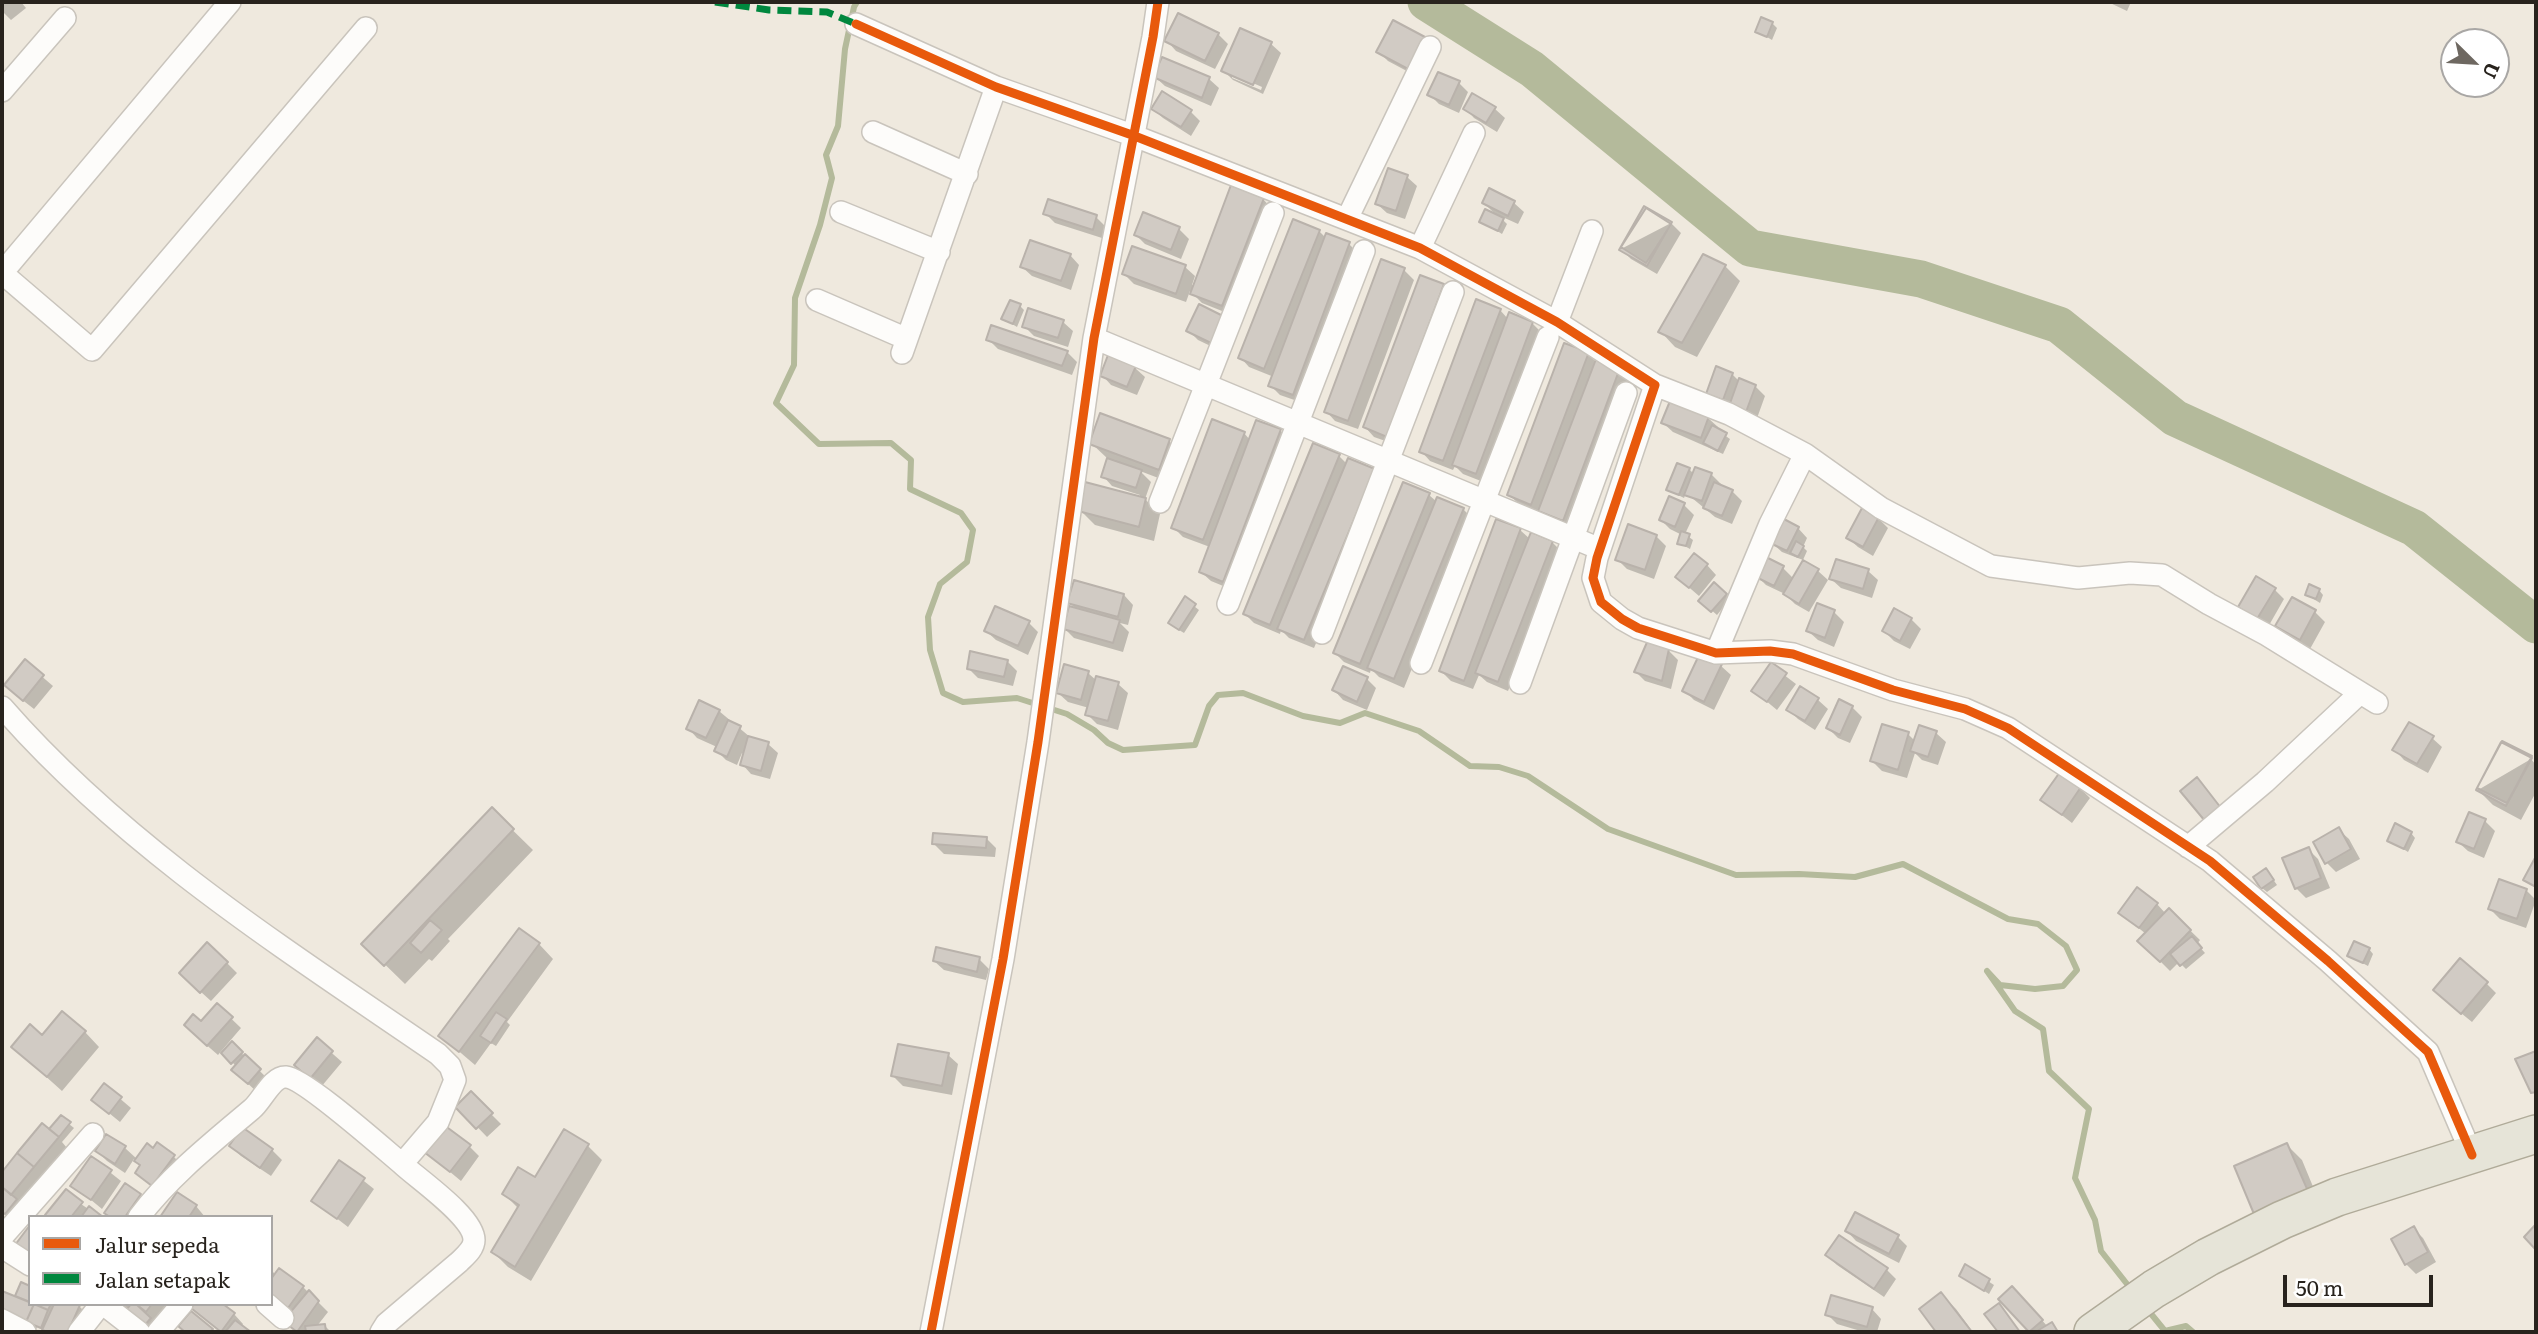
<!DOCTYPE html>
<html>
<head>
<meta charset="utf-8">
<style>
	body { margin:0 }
	#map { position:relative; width:2538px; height:1334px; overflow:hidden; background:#efe9de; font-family:Literata,serif }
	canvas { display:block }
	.frame { position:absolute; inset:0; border:4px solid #28231d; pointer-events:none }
	.legend { position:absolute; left:28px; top:1215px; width:245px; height:91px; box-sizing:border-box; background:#fff; border:2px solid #a9a7a5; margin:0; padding:9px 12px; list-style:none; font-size:21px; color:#28231d }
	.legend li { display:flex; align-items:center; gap:14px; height:35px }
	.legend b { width:35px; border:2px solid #a9a7a5 }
	.north { position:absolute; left:2440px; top:28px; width:70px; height:70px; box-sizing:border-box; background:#fff; border:2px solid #a9a7a5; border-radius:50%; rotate:114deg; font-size:19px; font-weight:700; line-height:28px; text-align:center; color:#28231d }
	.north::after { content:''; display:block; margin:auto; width:24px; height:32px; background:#6e6861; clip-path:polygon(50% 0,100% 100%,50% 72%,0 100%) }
	.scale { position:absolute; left:2283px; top:1275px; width:150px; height:32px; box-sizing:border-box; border:4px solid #28231d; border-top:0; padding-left:9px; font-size:21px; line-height:24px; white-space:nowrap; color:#28231d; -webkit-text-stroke:5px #fff; paint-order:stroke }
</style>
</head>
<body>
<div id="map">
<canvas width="2538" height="1334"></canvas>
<div class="frame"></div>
<ul class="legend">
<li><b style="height:9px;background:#e8590c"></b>Jalur sepeda</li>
<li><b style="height:9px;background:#00873e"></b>Jalan setapak</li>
</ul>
<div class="north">U</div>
<div class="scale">50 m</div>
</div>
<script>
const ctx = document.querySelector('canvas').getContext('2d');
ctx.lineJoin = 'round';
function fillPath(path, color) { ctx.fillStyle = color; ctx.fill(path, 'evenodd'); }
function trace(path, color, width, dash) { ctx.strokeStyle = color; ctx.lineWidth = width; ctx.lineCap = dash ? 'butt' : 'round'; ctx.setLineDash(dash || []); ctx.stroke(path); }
const shadow = new Path2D(`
	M2,2H21L26,8L11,20L2,11Z
	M2108,2H2131L2127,11Z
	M1772,23L1777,28L1772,40L1757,31Z
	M1241,30L1271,44L1281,53L1263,94L1233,80L1223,70ZM1232,74L1262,87L1261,90L1232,78Z
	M1218,34L1228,44L1215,69L1176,51L1167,41Z
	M1424,38L1418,77L1388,61L1378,51Z
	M1155,77L1209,79L1219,88L1211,106L1165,86Z
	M1459,83L1468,92L1459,113L1439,104L1429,94Z
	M1473,95L1495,109L1505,118L1497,132L1474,118L1465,108Z
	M1153,109L1190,111L1200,121L1191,136L1163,118Z
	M1407,177L1417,186L1405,219L1387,213L1377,204Z
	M1490,191L1514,203L1524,212L1518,224L1498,215L1507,224L1502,234L1481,221L1498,217L1484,203Z
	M1263,199L1272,209L1232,315L1202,303L1190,291L1186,302L1134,284L1124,274L1185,267L1195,276L1192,285L1195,286Z
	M1045,213L1096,217L1106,227L1102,238L1055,223Z
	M1671,223L1681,233L1657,274L1631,259L1621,249Z
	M1179,229L1189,239L1181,259L1145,244L1136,235Z
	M1319,231L1326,238L1327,236L1349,244L1359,254L1303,403L1280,395L1270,385L1274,377L1249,367L1240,357Z
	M1070,255L1079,265L1071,290L1032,276L1022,267Z
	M1704,256L1725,266L1740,281L1697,357L1675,347L1661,332Z
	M1382,261L1404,270L1414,280L1358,429L1335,421L1326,411Z
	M1443,285L1453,295L1397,445L1374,437L1365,427Z
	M1020,306L1024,310L1017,327L1004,319Z
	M1200,306L1221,351L1198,340L1189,331Z
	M1500,310L1508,319L1532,323L1542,333L1486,483L1463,474L1455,466L1453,470L1430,461L1421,451Z
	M1063,322L1073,331L1068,347L1034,336L1024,326Z
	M988,339L1067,352L1077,362L1072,375L998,349Z
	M1588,353L1595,361L1619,370L1629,379L1573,529L1550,521L1541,512L1519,504L1509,495Z
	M1135,368L1145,377L1137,395L1111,385L1102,375Z
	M1732,374L1739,381L1755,386L1765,396L1756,421L1708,394Z
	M1708,418L1718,427L1717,430L1730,439L1723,454L1673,432L1663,423Z
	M1280,430L1289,440L1233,590L1211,581L1201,572L1210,547L1183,537L1173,527L1244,433L1250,440Z
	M1169,441L1184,456L1174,484L1140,471L1151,482L1145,499L1160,514L1154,541L1095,525L1080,510L1139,498L1140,495L1112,486L1103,476L1108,459L1091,443Z
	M1339,456L1347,464L1384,480L1314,648L1289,638L1281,630L1280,634L1254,623L1245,614Z
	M1689,469L1694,474H1711L1721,484L1720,486L1732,491L1742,501L1732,524L1715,517L1686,493L1684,498L1668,490Z
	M1404,484L1429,495L1437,502L1463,509L1473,519L1404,688L1379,677L1371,669L1370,673L1344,662L1335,653Z
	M1670,499L1684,505L1694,515L1685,534L1693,540L1690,549L1679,543L1682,535L1670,529L1661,520Z
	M1863,510L1878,518L1888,528L1873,556L1858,547L1848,538Z
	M1798,528L1807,538L1803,547L1807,551L1803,560L1782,552L1772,543Z
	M1520,530L1530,539L1532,534L1553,543L1562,552L1508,691L1487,682L1479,675L1473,689L1451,681L1441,671Z
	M1656,536L1666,546L1654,579L1627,569L1617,559Z
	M1765,559L1783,568L1794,579L1818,571L1828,580L1809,612L1795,604L1785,594L1766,585L1756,575Z
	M1707,565L1716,575L1699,596L1677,577Z
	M1868,571L1878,580L1872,598L1841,588L1831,579Z
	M1714,585L1730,599L1717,615L1701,601Z
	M2275,590L2284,599L2268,627L2249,616L2240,607Z
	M2319,590L2323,595L2320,603L2307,595Z
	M1124,595L1133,605L1128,625L1120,623L1129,632L1123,652L1074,638L1065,629L1078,611L1069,602Z
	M1185,599L1199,610L1184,633L1174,627Z
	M2293,599L2315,612L2325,622L2310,649L2287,635L2277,626Z
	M1834,612L1844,622L1834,647L1818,640L1808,631Z
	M1911,619L1921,629L1910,649L1894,641L1884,631Z
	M1029,623L1038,632L1028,655L996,640L986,631Z
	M1668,650L1678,660L1671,689L1645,681L1636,672Z
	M1701,656L1721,666L1731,675L1714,710L1694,700L1684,690Z
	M1007,661L1017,671L1013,686L978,678L968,668Z
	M25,662L53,686L34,709L16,695Z
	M1771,665L1796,684L1777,710L1753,690Z
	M1088,673L1097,681L1118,684L1128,693L1118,730L1097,724L1087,714L1089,708L1068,702L1058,693Z
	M1367,679L1376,688L1367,710L1343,700L1334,690Z
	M1818,700L1828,709L1815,730L1798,719L1788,709Z
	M1852,707L1862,717L1850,743L1838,738L1828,728Z
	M719,711L750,737L768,744L778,753L770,779L751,774L742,764L745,754L742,753L737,765L726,760L716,750L717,747L697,738L688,728Z
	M1936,733L1946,742L1938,765L1922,760L1915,753L1907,778L1882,771L1872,761L1908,734L1915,741Z
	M2432,738L2442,747L2428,773L2404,760L2395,750Z
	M2531,759L2536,765V792L2521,820L2493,805L2478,790Z
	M2080,788L2090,798L2072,823L2042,800Z
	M492,810L533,850L448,939L450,941L432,961L429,959L405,984L364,944Z
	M2485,821L2495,831L2484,858L2468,851L2458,842Z
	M2339,830L2349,839L2360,859L2336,872L2327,863Z
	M2411,833L2415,838L2408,852L2389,840Z
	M986,838L996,848L995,857L944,854L934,844Z
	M2308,849L2318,859L2330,888L2306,898L2296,888Z
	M2270,875L2277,885L2267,892L2262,888Z
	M2526,890L2536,900L2526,928L2500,919L2490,909Z
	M2157,904L2166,914L2169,910L2200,940L2197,944L2205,953L2186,969L2179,962L2170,971L2140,941L2146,934L2120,913Z
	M539,944L553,959L507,1022L510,1025L496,1046L491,1043L475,1065L441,1036Z
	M2369,949L2373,954L2368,966L2349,956Z
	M979,959L989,969L986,980L944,970L934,961Z
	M227,963L237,973L211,1001L191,983Z
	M2486,983L2496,993L2472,1022L2445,1000Z
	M217,1005L241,1028L218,1055L195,1035L201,1024Z
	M85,1032L99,1047L62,1091L13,1047L42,1037Z
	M317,1040L342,1062L321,1087L306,1074Z
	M232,1044L269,1080L258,1093L243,1079L236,1066L223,1053Z
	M948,1055L958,1064L952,1095L903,1086L893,1076Z
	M104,1085L131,1108L120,1122L93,1100Z
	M471,1094L501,1124L487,1137L458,1107Z
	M69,1124L74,1128L62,1142L67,1148L15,1223L2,1212V1175L42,1126L50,1132Z
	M242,1129L272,1150L282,1160L271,1176L241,1156L231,1146Z
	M587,1145L602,1160L531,1281L508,1267L493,1252L519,1209L504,1194L536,1179Z
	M2287,1145L2302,1160L2321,1206L2271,1228Z
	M470,1147L479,1156L461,1181L426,1152Z
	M125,1148L137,1159L173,1156L183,1166L162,1194L137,1173L142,1166L134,1159L125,1173L107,1161L97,1151Z
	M92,1158L121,1181L102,1209L73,1185Z
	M340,1162L374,1189L348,1227L313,1200Z
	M140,1196L149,1205L141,1217H111Z
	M81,1204L100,1217H49Z
	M196,1206L205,1217H162Z
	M2414,1229L2423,1238L2436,1262L2416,1274L2406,1264Z
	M1847,1231L1898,1237L1907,1246L1899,1263L1856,1241Z
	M1827,1255L1887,1270L1896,1279L1884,1297L1837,1265Z
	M1966,1267L1994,1285L1989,1294L1961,1276Z
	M271,1270L276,1275L303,1287L328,1312L317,1326H325L331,1332H297L285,1321L293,1312L271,1296Z
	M22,1284L30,1288V1304L79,1306L89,1316L82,1332H47L37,1327L36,1330L2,1315V1293L16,1299Z
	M1941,1294L1956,1309L1973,1332H1938L1921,1310Z
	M2022,1298L2048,1327L2052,1324L2058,1332H2031L2001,1299Z
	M118,1304H169L160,1329L140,1332Z
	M193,1308L234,1314L243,1324L241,1327L248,1332H221Z
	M1872,1309L1881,1319L1877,1332H1864L1837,1324L1827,1314Z`);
const stream = new Path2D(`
	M857,2L854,7L845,49L838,126L826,155L832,178L820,225L795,298L794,365L776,403L819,444L891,443L911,460L910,489L961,513L973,530L967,562L940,584L928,617L930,650L943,693L963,702L1017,698L1067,714L1094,730L1108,743L1123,750L1195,745L1209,706L1218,695L1243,693L1303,716L1340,723L1365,713L1419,731L1470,766L1499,767L1528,776L1608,829L1736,875L1799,874L1855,877L1903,864L2008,919L2038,924L2066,946L2077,970L2063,986L2035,989L2000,985L1987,971L2015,1011L2043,1029L2049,1071L2089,1109L2075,1178L2095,1220L2101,1251L2127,1284
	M2152,1315L2165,1331L2186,1326L2193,1332`);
const river = new Path2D(`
	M1426,2L1532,69L1750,248L1921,279L2059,325L2175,418L2414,528L2536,625`);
const building = new Path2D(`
	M1178,13L1219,33L1205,61L1164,41Z
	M1761,17L1773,22L1767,37L1755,32Z
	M1393,20L1425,37L1408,69L1376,52Z
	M1240,28L1272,42L1253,85L1221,71Z
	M1162,57L1210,77L1202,98L1153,77Z
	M1438,72L1460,81L1449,105L1427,95Z
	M1162,91L1192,110L1181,127L1151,109Z
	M1472,93L1496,107L1486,123L1463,109Z
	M1388,168L1408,175L1396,211L1375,204Z
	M1231,185L1264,198L1222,306L1190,294Z
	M1489,188L1515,201L1508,216L1482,203Z
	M1048,199L1097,215L1093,230L1043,214Z
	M1644,206L1672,222L1647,266L1619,250Z
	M1646,208L1671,224L1646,263L1621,247Z
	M1485,209L1504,218L1498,231L1479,222Z
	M1143,212L1180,227L1171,250L1134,235Z
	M1293,219L1320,230L1264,369L1238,358Z
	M1326,233L1350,242L1293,395L1268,386Z
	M1030,240L1071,254L1061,281L1020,267Z
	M1132,246L1186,265L1176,294L1122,274Z
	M1703,254L1726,265L1682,343L1658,332Z
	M1381,259L1405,268L1348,421L1324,412Z
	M1420,275L1444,284L1387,437L1363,427Z
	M1476,299L1501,309L1443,461L1419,452Z
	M1010,300L1021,304L1013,324L1001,319Z
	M1199,304L1223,316L1211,343L1186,331Z
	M1028,308L1064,320L1058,338L1022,327Z
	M1509,312L1533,322L1476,474L1452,465Z
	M991,325L1068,351L1062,366L986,340Z
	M1564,343L1589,352L1531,505L1507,495Z
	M1108,355L1136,366L1127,387L1100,376Z
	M1596,359L1620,368L1563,521L1538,511Z
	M1716,366L1733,373L1723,400L1706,394Z
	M1739,378L1756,385L1746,412L1729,406Z
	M1670,401L1709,416L1701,438L1661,423Z
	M1100,413L1170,439L1159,470L1089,444Z
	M1212,419L1245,432L1203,540L1171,528Z
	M1256,420L1281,429L1223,582L1199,572Z
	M1712,425L1727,433L1718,451L1703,443Z
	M1313,443L1340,454L1270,625L1243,614Z
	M1107,458L1142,470L1136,488L1101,477Z
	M1348,458L1375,469L1304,640L1277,629Z
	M1677,463L1690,468L1679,495L1666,490Z
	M1695,467L1712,473L1702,501L1684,495Z
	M1085,482L1146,498L1139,527L1078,511Z
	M1403,482L1430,493L1360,664L1333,653Z
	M1714,482L1733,490L1722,516L1703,508Z
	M1669,496L1685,503L1675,527L1659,520Z
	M1437,497L1464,508L1394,679L1367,668Z
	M1862,508L1879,517L1863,547L1846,538Z
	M1782,518L1799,527L1787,551L1770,543Z
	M1496,519L1521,528L1464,681L1439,671Z
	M1628,524L1657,535L1645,570L1615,560Z
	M1681,531L1690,534L1686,546L1677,544Z
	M1531,532L1553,541L1498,682L1475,673Z
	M1796,541L1804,546L1798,557L1790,553Z
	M1694,553L1708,564L1689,588L1675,577Z
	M1764,556L1784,566L1774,586L1754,576Z
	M1836,559L1869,569L1863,589L1829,579Z
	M1803,560L1819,569L1799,604L1783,594Z
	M2256,576L2276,588L2257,619L2238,607Z
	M1074,580L1124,594L1118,617L1067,603Z
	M1714,582L1727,594L1711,612L1698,601Z
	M2309,584L2320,589L2316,599L2305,595Z
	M1185,596L1196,604L1179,630L1168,623Z
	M2292,597L2316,610L2300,640L2275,626Z
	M1817,603L1835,610L1825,638L1806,631Z
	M995,606L1030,621L1018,646L984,631Z
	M1069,606L1120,620L1113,643L1063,629Z
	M1894,608L1912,618L1900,641L1882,631Z
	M1648,640L1669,649L1662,681L1634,672Z
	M970,651L1008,660L1004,677L967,669Z
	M1700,653L1722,664L1704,702L1682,691Z
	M25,659L44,675L23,701L4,685Z
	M1771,662L1787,673L1767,702L1751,691Z
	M1064,664L1089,671L1081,700L1056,693Z
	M1343,666L1368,677L1357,702L1332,690Z
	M1096,676L1119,682L1108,721L1085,715Z
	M1800,686L1819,698L1805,721L1786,710Z
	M1839,699L1853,706L1840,735L1826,728Z
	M699,700L720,710L706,738L686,729Z
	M728,720L741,726L727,757L714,751Z
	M2409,722L2434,736L2417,764L2392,750Z
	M1882,724L1909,732L1898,770L1870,761Z
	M1919,725L1937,731L1928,757L1910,751Z
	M748,736L769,742L761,771L740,765Z
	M2502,741L2532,756L2507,803L2477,788Z
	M2501,742L2532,758L2506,806L2476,790Z
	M2060,772L2081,787L2062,815L2040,800Z
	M2197,777L2221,808L2205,821L2180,791Z
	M492,807L514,829L384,966L361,944Z
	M2469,812L2486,819L2474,849L2456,842Z
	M2395,823L2412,832L2404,849L2387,841Z
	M2339,827L2351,849L2325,864L2313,842Z
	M933,833L987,837L986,848L932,844Z
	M2309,847L2321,878L2295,889L2282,858Z
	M2536,856V887L2523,880Z
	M2266,868L2274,880L2261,889L2253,877Z
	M2499,879L2527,889L2517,919L2488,909Z
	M2137,887L2158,903L2139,928L2118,913Z
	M2169,908L2191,930L2160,962L2137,941Z
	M430,920L442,930L421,953L410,943Z
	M519,928L540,943L459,1052L438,1036Z
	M2192,936L2202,948L2180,966L2170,954Z
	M2354,941L2370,948L2363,963L2347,956Z
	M207,942L228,962L200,993L179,973Z
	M936,947L980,957L977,972L933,961Z
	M2460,958L2488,982L2461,1014L2433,990Z
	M217,1003L233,1017L207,1046L184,1025L193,1014L201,1021Z
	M62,1011L86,1031L47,1077L11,1047L30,1024L42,1035Z
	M496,1012L507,1019L491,1043L480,1036Z
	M317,1037L333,1051L310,1079L294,1065Z
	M232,1041L243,1052L231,1064L221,1053Z
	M898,1044L949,1053L942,1086L891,1076Z
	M2536,1051V1092L2531,1093L2515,1059Z
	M245,1054L261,1069L248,1084L231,1070Z
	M104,1083L122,1097L109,1114L91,1100Z
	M471,1091L493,1113L476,1129L455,1107Z
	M61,1115L71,1122L59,1137L49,1129Z
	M42,1123L59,1137L34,1167L17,1153Z
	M444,1125L471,1145L450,1172L424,1152Z
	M242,1127L273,1149L260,1168L229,1146Z
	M564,1129L589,1144L515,1267L491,1252L519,1205L502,1194L518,1167L535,1177Z
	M106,1134L126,1146L115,1164L95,1151Z
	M157,1142L175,1155L152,1186L135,1173L140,1165L134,1161L147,1143L153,1148Z
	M2287,1143L2308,1191L2254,1214L2234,1166Z
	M17,1153L34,1167L11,1195L2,1187V1172Z
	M91,1156L112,1170L91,1200L70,1186Z
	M339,1160L365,1178L337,1219L311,1201Z
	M125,1183L141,1194L125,1217H110L104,1213Z
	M2,1187L17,1199L5,1214L2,1212Z
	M66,1189L83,1202L71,1217H47L45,1215Z
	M177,1192L197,1205L189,1217H160Z
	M89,1206L103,1217H81Z
	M1855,1212L1899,1235L1889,1254L1845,1231Z
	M2536,1224V1250L2524,1237Z
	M30,1225V1255L15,1245Z
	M2414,1226L2428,1252L2405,1265L2391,1239Z
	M1839,1235L1888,1268L1874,1289L1825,1255Z
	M1965,1264L1990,1279L1984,1291L1959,1276Z
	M279,1268L304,1286L288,1308L271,1296V1279Z
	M21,1282L30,1286V1302L15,1296Z
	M2012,1286L2043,1320L2029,1332L1998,1299Z
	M309,1290L319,1301L297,1332L283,1321Z
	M2,1291L34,1304L26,1322L2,1311Z
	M1941,1292L1972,1332H1936L1919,1309Z
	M1831,1295L1873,1307L1867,1327L1825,1315Z
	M1999,1303L2020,1332H1998L1984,1314Z
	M34,1304H51L48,1310Z
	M34,1304L48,1310L41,1328L26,1322Z
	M54,1304L80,1305L68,1332H48L42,1330Z
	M131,1304H136L151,1318L139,1332L121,1316Z
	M136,1304H152L146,1312Z
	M194,1304H223L235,1313L221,1332L191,1308Z
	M191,1311L213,1329L210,1332H185L178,1326Z
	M235,1320L251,1332H225Z
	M2052,1322L2058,1332H2038L2037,1331Z
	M325,1324L326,1332H306L305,1326Z`);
const minor = new Path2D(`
	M230,2L2,273L92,350L366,28
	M856,24L996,87L1132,135L1420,248L1557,322L1655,385L1597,558L1593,578L1601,602L1622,619L1638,628L1716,653L1770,651L1793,654L1893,690L1965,709L2008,728L2210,861L2328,961L2428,1052L2472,1155
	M2,91L65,18
	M873,132L967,174
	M841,212L939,252
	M1347,219L1430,47
	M1420,248L1474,133
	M817,300L907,339
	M1557,322L1592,231
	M1094,338L1600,549
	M902,353L996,87
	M1655,385L1729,414L1805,454L1770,524L1716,653
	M1805,454L1881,508L1991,566L2078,578L2130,573L2162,575L2209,604L2267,635L2377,703
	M1160,502L1273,213
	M1228,604L1364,251
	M1322,633L1453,292
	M1421,663L1548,337
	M1520,683L1626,393
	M2,707C125,848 285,949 438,1054L450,1066L455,1080L438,1122L402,1164C418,1179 474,1217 474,1240C474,1249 465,1256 459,1262L386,1324L381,1332
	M2188,847L2265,782L2360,693
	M139,1217C170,1176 213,1142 252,1109C262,1101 272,1076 286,1077C304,1078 384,1149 402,1164
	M2,1237L93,1134
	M2,1247L30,1265
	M103,1304L139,1332
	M267,1304L283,1318
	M2,1320L25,1332
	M79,1332L101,1304
	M158,1332L182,1304
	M931,1332L1003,959L1038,742L1094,338L1153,37L1158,2`);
const trunk = new Path2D(`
	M2093,1332L2154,1289L2208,1257L2282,1220L2337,1197L2536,1134`);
const quiet = new Path2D(`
	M715,2L769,10L827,12L856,24`);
const cycleway = new Path2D(`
	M856,24L996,87L1132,135L1420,248L1557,322L1655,385L1597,558L1593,578L1601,602L1622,619L1638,628L1716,653L1770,651L1793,654L1893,690L1965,709L2008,728L2210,861L2328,961L2428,1052L2472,1155
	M931,1332L1003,959L1038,742L1094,338L1153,37L1158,2`);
fillPath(shadow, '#0003');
trace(stream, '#b4ba9b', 6);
trace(river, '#b4ba9b', 37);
fillPath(building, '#d1cbc4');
trace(building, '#b9b2ab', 2);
trace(minor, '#c9c4bc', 24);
trace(trunk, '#b0ab99', 40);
trace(minor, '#fdfcfa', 21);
trace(trunk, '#e6e4d8', 37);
trace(quiet, '#00873e', 7, [14, 7]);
trace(cycleway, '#e8590c', 9);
</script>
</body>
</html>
